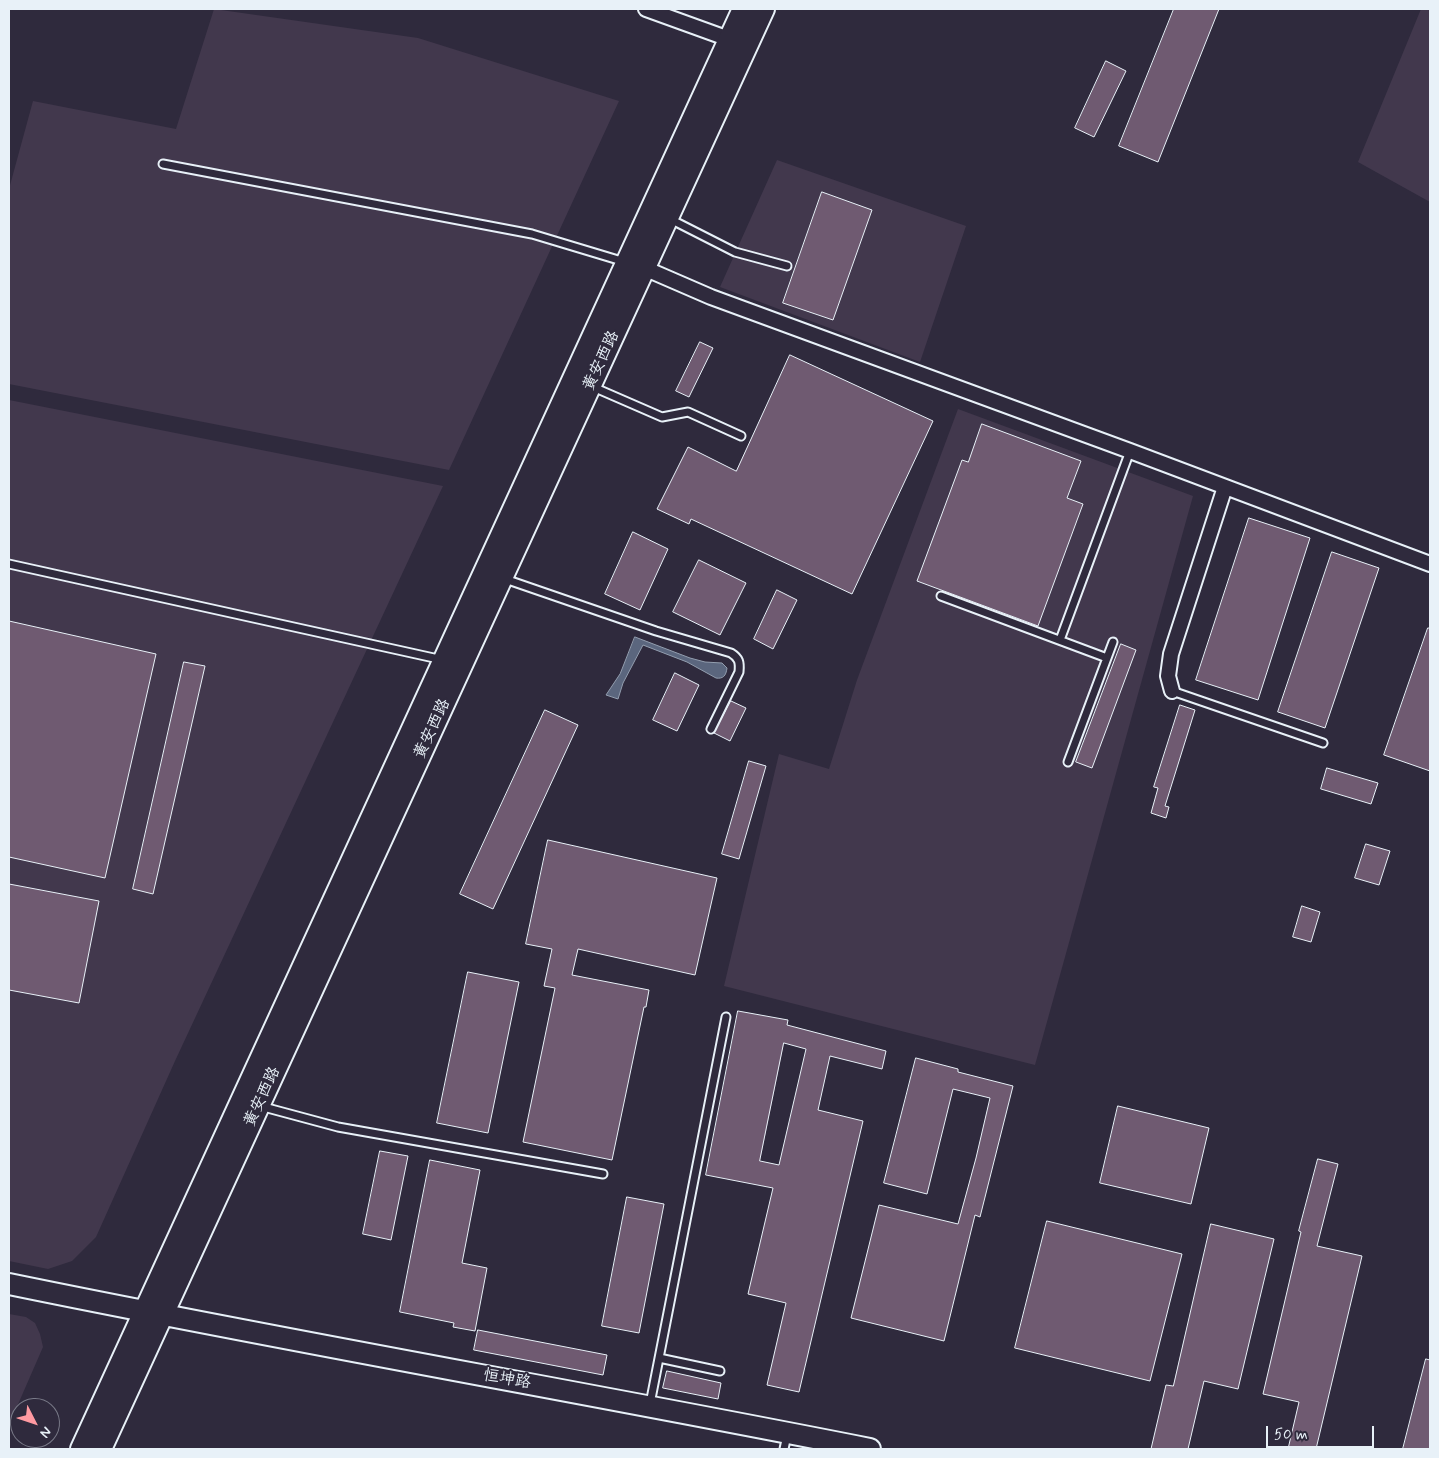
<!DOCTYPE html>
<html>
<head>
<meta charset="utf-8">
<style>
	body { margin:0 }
	#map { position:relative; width:1439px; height:1458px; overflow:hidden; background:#2f2a3d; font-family:Mynerve,sans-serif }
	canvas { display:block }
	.frame { position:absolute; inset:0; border:10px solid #e8f1f8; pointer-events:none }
	.north { position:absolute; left:10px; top:1398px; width:50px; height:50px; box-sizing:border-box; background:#2f2a3d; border:1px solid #797a88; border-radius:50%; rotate:131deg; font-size:14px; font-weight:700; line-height:20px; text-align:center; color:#e8f1f8 }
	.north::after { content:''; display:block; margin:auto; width:18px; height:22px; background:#ff9aa2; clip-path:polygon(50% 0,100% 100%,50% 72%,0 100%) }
	.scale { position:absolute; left:1266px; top:1426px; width:108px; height:22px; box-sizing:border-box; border:2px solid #e8f1f8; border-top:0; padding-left:6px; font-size:15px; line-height:18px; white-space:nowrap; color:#e8f1f8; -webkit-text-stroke:4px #2f2a3d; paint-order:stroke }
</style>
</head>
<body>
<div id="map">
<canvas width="1439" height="1458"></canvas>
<div class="frame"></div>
<div class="north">N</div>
<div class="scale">50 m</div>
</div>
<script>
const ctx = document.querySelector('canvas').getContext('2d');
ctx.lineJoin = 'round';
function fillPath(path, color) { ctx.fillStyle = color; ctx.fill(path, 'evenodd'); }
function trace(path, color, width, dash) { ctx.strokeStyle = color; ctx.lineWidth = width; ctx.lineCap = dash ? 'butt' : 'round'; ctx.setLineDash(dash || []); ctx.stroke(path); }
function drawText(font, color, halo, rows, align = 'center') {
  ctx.font = font + ' Mynerve,"LXGW WenKai TC",sans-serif'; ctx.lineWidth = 4; ctx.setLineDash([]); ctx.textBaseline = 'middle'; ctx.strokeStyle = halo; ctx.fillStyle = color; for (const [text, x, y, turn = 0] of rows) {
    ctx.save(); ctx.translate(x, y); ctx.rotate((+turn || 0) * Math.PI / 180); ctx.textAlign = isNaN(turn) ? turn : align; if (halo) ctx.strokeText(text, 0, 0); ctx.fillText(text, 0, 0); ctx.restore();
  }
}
const built = new Path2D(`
	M214,9L418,38L619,101L449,470L9,384V189L33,101L176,129Z
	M1421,9H1430V202L1358,162Z
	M777,160L966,226L920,362L720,287Z
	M9,400L443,486L175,1061L96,1237L72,1261L48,1269L9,1261Z
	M958,409L1193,496L1035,1065L724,986L779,754L829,769L857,680Z
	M9,1314L26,1317L35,1323L40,1334L43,1347L9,1425Z`);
const water = new Path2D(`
	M635,637L690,658L705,662L722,663L727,668C726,676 723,679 716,678L687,662L643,645L623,683L618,699L606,695L620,674Z`);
const building = new Path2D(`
	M1174,9H1219L1158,162L1119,146Z
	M1106,61L1126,71L1094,137L1075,128Z
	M822,192L872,210L833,320L783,303Z
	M700,342L713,348L689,397L676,391Z
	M790,355L933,421L852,594L691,519L689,524L657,509L688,447L736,471Z
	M982,424L1081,461L1067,498L1083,504L1038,626L917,581L962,460L968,462Z
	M1249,518L1310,538L1258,700L1196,680Z
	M633,532L668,549L640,610L605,594Z
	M1332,552L1379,568L1325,728L1278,712Z
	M699,560L746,583L720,635L673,612Z
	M777,590L797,600L773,649L754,639Z
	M9,621L156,654L105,878L9,857Z
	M1428,628H1430V771L1384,755Z
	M1121,644L1136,650L1092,768L1076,762Z
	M184,662L205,666L153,894L133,889Z
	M675,673L699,685L677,731L653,720Z
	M731,701L746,708L730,741L714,733Z
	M1180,705L1195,710L1165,806L1169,807L1166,818L1151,813L1158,788L1154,787Z
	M545,710L578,725L493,909L460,894Z
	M749,761L766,766L739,859L722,854Z
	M1327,768L1378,783L1371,804L1321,789Z
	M548,840L717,878L695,975L578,949L572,975L649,990L646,1007H644L612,1160L523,1142L555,988L544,986L552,949L526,944Z
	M1366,844L1390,851L1379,885L1355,878Z
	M9,884L99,901L79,1003L9,990Z
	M1302,906L1320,912L1311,942L1293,937Z
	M468,972L519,982L488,1133L437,1123Z
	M738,1011L788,1020L787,1025L886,1051L882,1069L830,1056L818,1110L863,1121L799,1392L767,1385L786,1303L748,1294L773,1188L706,1175ZM784,1043L806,1049L779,1165L760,1161Z
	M916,1058L958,1069V1072L1013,1086L980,1217L975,1215L944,1341L851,1318L879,1205L958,1224L976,1158L990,1098L953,1089L927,1194L884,1183Z
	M1118,1106L1209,1128L1191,1204L1100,1183Z
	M380,1151L408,1156L391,1240L363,1234Z
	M1318,1159L1338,1164L1317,1246L1362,1256L1316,1449H1288L1299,1402L1263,1394L1301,1232L1299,1231Z
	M430,1160L480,1170L462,1263L487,1268L475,1331L453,1327L454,1323L400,1312Z
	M627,1197L664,1204L639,1333L602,1326Z
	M1047,1221L1182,1254L1150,1381L1015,1348Z
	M1211,1224L1274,1239L1238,1389L1204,1381L1188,1449H1151L1166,1385L1173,1386Z
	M478,1330L607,1355L603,1375L474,1350Z
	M1426,1359L1430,1360V1449H1403Z
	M667,1371L721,1383L718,1399L663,1388Z`);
const lane = new Path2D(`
	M163,164L532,234L625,262
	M670,219L735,252L787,266
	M593,387L662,417L688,412L741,436
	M9,564L443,660
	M505,579L656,631L731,653C739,658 740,662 739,672L711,729
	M941,596L1107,658
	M1060,640L1130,451
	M1172,691L1323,743
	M1068,762L1113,642
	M260,1106L338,1127L603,1174
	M659,1358L720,1371
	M650,1404L726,1017
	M784,1449L787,1435`);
const street = new Path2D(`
	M646,9L729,39
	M644,268L711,297L1130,451L1430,564
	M1172,691L1168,676L1171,654L1225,487`);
const secondary = new Path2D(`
	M9,1284C295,1343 583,1392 870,1449
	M81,1449L743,9
	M101,1449L764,9`);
const streetNames = [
	["黄安西路",602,361,-65],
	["黄安西路",433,729,-65],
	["黄安西路",263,1097,-65],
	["恒坤路",507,1380,10]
];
fillPath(built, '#42384d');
fillPath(water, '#5b667e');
trace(water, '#939eaf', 1);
fillPath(building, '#6f5a71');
trace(building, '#e8f1f8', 1);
trace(lane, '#e8f1f8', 11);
trace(street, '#e8f1f8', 18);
trace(secondary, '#e8f1f8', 24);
trace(lane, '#2f2a3d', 7);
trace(street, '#2f2a3d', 14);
trace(secondary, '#2f2a3d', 20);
drawText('16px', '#e8f1f8', '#2f2a3d', streetNames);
</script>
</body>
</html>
